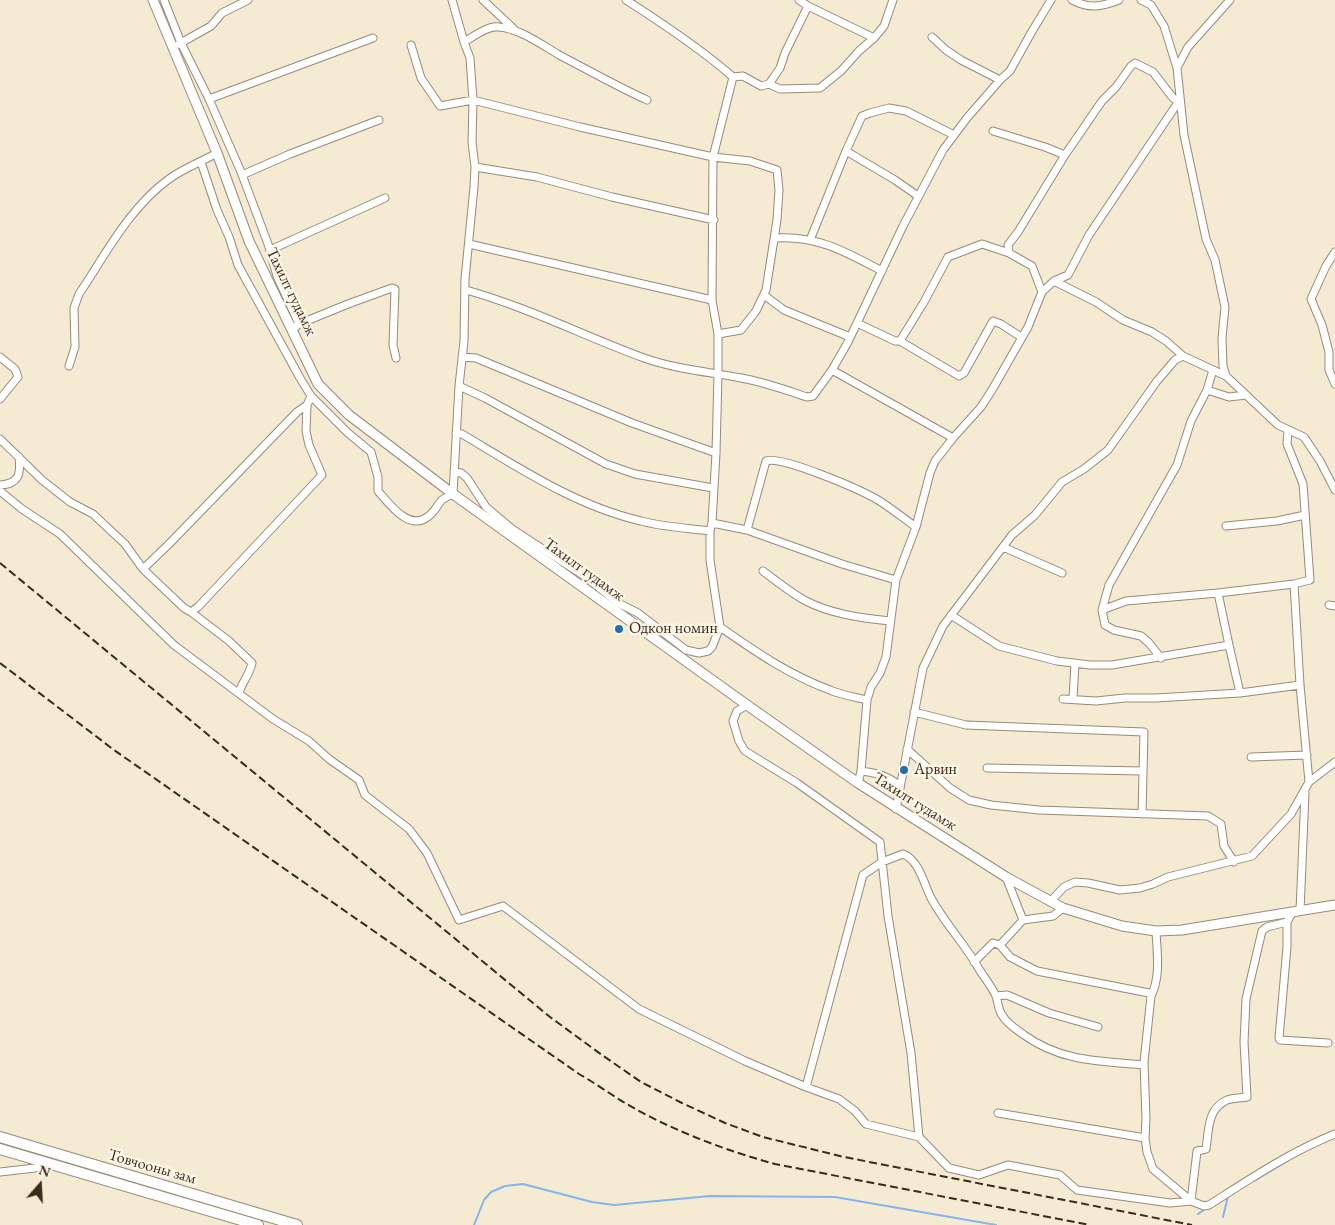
<!DOCTYPE html>
<html>
<head>
<meta charset="utf-8">
<style>
	body { margin:0 }
	#map { position:relative; width:1335px; height:1225px; overflow:hidden; background:#f4ebd2; font-family:"EB Garamond",serif }
	canvas { display:block }
	.north { position:absolute; left:15px; top:1160px; width:50px; height:50px; -webkit-text-stroke:4px #fcf5e5; paint-order:stroke; rotate:19deg; font-size:14px; font-weight:700; line-height:20px; text-align:center; color:#3b2a1e }
	.north::after { content:''; display:block; margin:auto; width:18px; height:22px; background:#3b2a1e; clip-path:polygon(50% 0,100% 100%,50% 72%,0 100%) }
</style>
</head>
<body>
<div id="map">
<canvas width="1335" height="1225"></canvas>
<div class="north">N</div>
</div>
<script>
const ctx = document.querySelector('canvas').getContext('2d');
ctx.lineJoin = 'round';
function trace(path, color, width, dash) { ctx.strokeStyle = color; ctx.lineWidth = width; ctx.lineCap = dash ? 'butt' : 'round'; ctx.setLineDash(dash || []); ctx.stroke(path); }
function drawText(font, color, halo, rows, align = 'center') {
  ctx.font = font + ' "EB Garamond",serif'; ctx.lineWidth = 5; ctx.setLineDash([]); ctx.textBaseline = 'middle'; ctx.strokeStyle = halo; ctx.fillStyle = color; for (const [text, x, y, turn = 0] of rows) {
    ctx.save(); ctx.translate(x, y); ctx.rotate((+turn || 0) * Math.PI / 180); ctx.textAlign = isNaN(turn) ? turn : align; if (halo) ctx.strokeText(text, 0, 0); ctx.fillText(text, 0, 0); ctx.restore();
  }
}
const stream = new Path2D(`
	M1254,1181L1299,1154
	M1198,1214L1207,1208
	M1223,1217L1228,1196
	M474,1225L484,1200L491,1192L505,1186L523,1184L592,1202L614,1205L710,1196L835,1197L996,1225`);
const minor = new Path2D(`
	M164,0L181,43L209,99L373,38
	M483,0L516,31
	M1072,0C1089,9 1101,7 1119,0
	M1141,0L1151,5L1164,26L1177,68
	M808,6L874,38L884,26L893,0
	M932,37L946,50L961,60L1000,80
	M464,42C473,37 488,25 499,27C521,29 542,45 561,56C590,71 618,87 647,100
	M179,44L211,26L222,13L248,0
	M411,45L421,78L440,106L473,100L580,127L713,157L750,161L777,170L779,190L777,220L766,290L756,311L741,330L718,334
	M733,77L743,76L761,86L769,84L780,68L785,53L808,6L799,0
	M769,84L780,89L820,88L841,71L859,51L874,38
	M209,99L241,172L268,244L277,276L299,324L292,330
	M993,131L1045,147L1065,155
	M846,151L862,116L870,113L889,108L906,111L954,135
	M201,162L217,210L229,237L238,265L300,378L311,396L348,433L371,452L378,477V491C391,506 411,534 431,514C442,503 435,502 453,494L459,386L464,341L465,279L474,187L475,167L472,142L473,100L470,58L464,42L452,0
	M475,167L537,177L612,197L714,220
	M242,175L290,154L379,120
	M775,238C817,235 846,252 882,271
	M810,240L846,151L895,180L918,196
	M469,244L712,300
	M270,250L385,198
	M1335,252L1326,266L1311,299L1322,325L1329,352V370L1335,384
	M1054,281L1096,302L1123,320L1152,332L1166,341L1183,356
	M466,290C527,307 584,336 644,358C675,369 709,372 741,378C764,382 786,390 807,397L813,396L832,370L848,342L903,226L943,150L967,118L1000,80L1010,71L1031,33L1051,0
	M764,295L784,310L850,337
	M857,323L895,341H900L924,302L948,257L982,244L1009,253
	M299,324L348,304L392,288L395,289L393,345L396,358
	M900,341L959,376L964,373L993,321L1001,324L1021,337
	M0,357L15,369L18,377L0,399
	M462,357L476,358L632,423L716,453
	M69,366L75,347L74,308L79,294C106,254 129,208 169,179C184,168 201,162 217,153
	M832,370L953,438
	M1226,376L1223,366L1222,338L1225,307L1215,260L1206,239L1184,135L1177,68L1188,47L1230,0
	M459,386L485,398L606,464L635,474L713,488
	M1207,390L1229,397L1246,395
	M1288,430L1287,444L1303,484L1310,580L1294,584L1300,685L1309,782
	M456,433L462,434C519,468 576,506 641,521C663,527 687,528 710,531
	M0,439L42,480L70,502L93,514L125,544L143,569L169,544L297,412L307,405L311,396
	M454,472L461,473L467,478L486,507L512,529L586,577L618,603L638,613L686,650L699,653L708,651L712,647L720,627L710,560V531L712,523L716,453L718,374V334L712,300L713,157L733,77C700,48 662,23 626,0
	M0,485C19,484 21,474 19,457
	M0,491L22,509L60,534L174,645L273,719L309,741L329,759L359,780L365,795L409,829L427,853L459,920L503,906L639,1009L745,1061L806,1087L839,1099L855,1111L866,1124L919,1137
	M712,523L747,530L842,564L896,580
	M1226,526L1277,521L1305,515
	M747,530L766,461C781,455 861,490 878,500C891,508 903,518 916,527
	M1003,547L1062,573
	M143,569L184,608L191,612L198,607L322,475L309,445L306,431L307,405
	M763,571C776,581 790,592 804,600C830,614 861,618 890,621
	M1329,605L1335,606
	M1102,610L1126,601L1218,593
	M191,612L229,641L252,663C250,674 242,682 239,693
	M951,615L999,646L1057,661L1090,665H1112L1229,645L1240,693
	M720,627C756,652 789,675 830,690C841,695 855,697 867,700
	M1229,645L1218,593L1294,584
	M1161,658L1149,643L1141,636L1114,630L1105,625L1102,610L1109,585L1177,465L1191,421L1207,390L1213,370
	M1073,698L1075,663
	M1063,699L1096,701L1125,698H1156L1240,693L1300,685
	M747,705L737,711L733,721L739,741L745,751L797,783L880,842L888,916L911,1053L919,1137L949,1168L979,1175L1008,1165L1060,1175L1077,1190L1170,1203L1191,1201
	M914,712L966,725L1144,732L1142,814
	M907,749L950,788L969,800L991,805L1039,810L1208,816L1221,824L1224,846L1234,862
	M1251,757L1307,755
	M987,768L1143,771
	M861,771C877,773 888,776 900,786
	M858,783L861,771L867,700L871,687L880,673L886,657L896,580L916,527L930,473L935,461L953,438L981,407L992,390L1028,327L1042,292L1054,281L1068,275L1089,235L1179,101L1173,98L1153,72L1135,63L1131,66L1116,87L1102,101L1065,155L1018,232L1008,245L1009,253L1032,266L1042,292
	M896,809L923,668L943,626L1012,535L1035,515L1062,482L1084,469L1108,450L1157,381L1175,360L1183,356L1226,376L1278,425L1304,437L1320,461L1335,490
	M1006,877L1023,920
	M1050,902L1064,887L1075,882L1088,883L1120,890L1140,888L1153,884L1168,877L1252,856L1291,814L1309,782L1335,762
	M1300,911L1305,793
	M1287,922V947L1279,1038L1280,1040L1328,1043
	M1000,945L1010,957L1037,971L1149,993L1151,996L1144,1062L1146,1119L1145,1138L1147,1152L1153,1169L1191,1201L1204,1206L1209,1205C1250,1179 1290,1152 1335,1134
	M974,962L993,943L1000,945L1023,920L1053,916L1063,908
	M996,996L1007,995L1049,1013L1098,1027
	M1151,996C1161,976 1157,953 1156,931
	M806,1087L863,875L882,862L903,854C919,860 924,884 931,898C944,922 962,941 976,964C982,975 991,985 996,996C998,1002 998,1009 1002,1015C1007,1024 1016,1029 1024,1035C1062,1062 1100,1061 1144,1065
	M998,1113L1145,1138
	M0,1172L52,1166
	M1191,1201L1197,1151L1206,1149C1209,1130 1207,1109 1227,1100C1233,1098 1241,1098 1247,1097L1244,1042L1246,999L1262,931L1267,927L1287,922L1292,913`);
const major = new Path2D(`
	M153,0L217,153L249,241L318,384L349,415L453,494L747,705L858,783L1006,877L1063,908L1122,926L1156,931L1182,930L1335,905`);
const highway = new Path2D(`
	M0,1137L297,1225
	M0,1149L258,1225`);
const rail = new Path2D(`
	M0,563L550,1017L602,1055L641,1082L682,1103L725,1123L763,1137L844,1157L1192,1225
	M0,663L114,750L579,1074C595,1083 610,1094 625,1103C671,1130 724,1150 775,1164L1090,1225`);
const markers = [
	[619,629,5,"#1f6fb2"],
	[904,770,5,"#1f6fb2"]
];
const streetNames = [
	["Тахилт гудамж",291,292,64],
	["Тахилт гудамж",584,570,36],
	["Тахилт гудамж",915,802,32],
	["Товчооны зам",152,1167,16]
];
const poiNames = [
	["Одкон номин",629,629],
	["Арвин",914,770]
];
trace(stream, '#84b5f0', 2);
trace(minor, '#988a78', 9);
trace(major, '#988a78', 11);
trace(highway, '#988a78', 12);
trace(minor, '#fff', 7);
trace(major, '#fff', 9);
trace(highway, '#fff', 10);
trace(rail, '#3b2a1e', 2, [8, 4]);
for (const [x, y, r, color] of markers) { const dot = new Path2D(); dot.arc(x, y, r, 0, 2 * Math.PI); ctx.fillStyle = color; ctx.fill(dot); trace(dot, '#fcf5e5', 2); }
drawText('16px', '#3b2a1e', '#fcf5e5', streetNames);
drawText('16px', '#3b2a1e', '#fcf5e5', poiNames, 'left');
</script>
</body>
</html>
